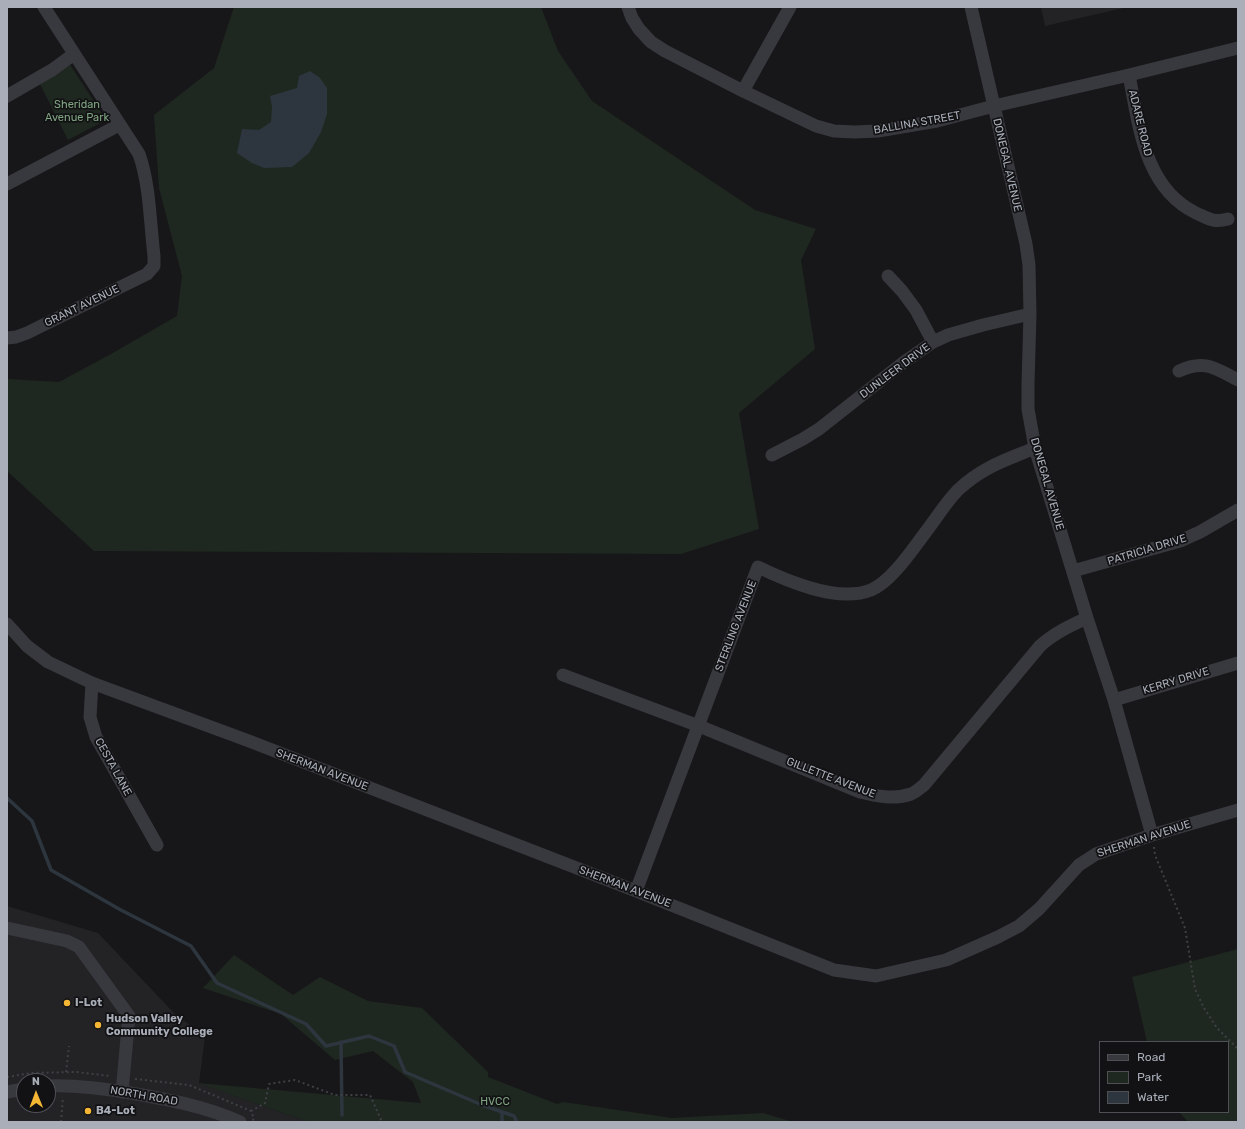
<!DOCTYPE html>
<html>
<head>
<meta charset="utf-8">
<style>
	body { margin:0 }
	#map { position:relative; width:1245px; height:1129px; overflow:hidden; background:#171719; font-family:Rubik,sans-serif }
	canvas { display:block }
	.frame { position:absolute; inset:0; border:8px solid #a9aeb9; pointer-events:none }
	.legend { position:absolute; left:1099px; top:1041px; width:130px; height:72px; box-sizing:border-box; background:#121214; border:1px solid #4e5056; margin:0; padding:5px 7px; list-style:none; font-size:12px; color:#a9aeb9 }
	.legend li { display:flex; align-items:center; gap:8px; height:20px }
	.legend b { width:20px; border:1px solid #4e5056 }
	.north { position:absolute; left:16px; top:1073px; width:40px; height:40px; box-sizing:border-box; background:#121214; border:1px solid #4e5056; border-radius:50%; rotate:359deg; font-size:11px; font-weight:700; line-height:16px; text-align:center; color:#a9aeb9 }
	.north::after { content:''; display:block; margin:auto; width:14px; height:18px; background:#f5b633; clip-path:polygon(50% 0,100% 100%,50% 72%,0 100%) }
</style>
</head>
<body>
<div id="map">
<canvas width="1245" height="1129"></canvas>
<div class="frame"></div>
<ul class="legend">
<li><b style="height:5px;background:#38393e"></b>Road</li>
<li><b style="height:11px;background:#1f2820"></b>Park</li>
<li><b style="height:11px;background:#2d363e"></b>Water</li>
</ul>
<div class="north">N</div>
</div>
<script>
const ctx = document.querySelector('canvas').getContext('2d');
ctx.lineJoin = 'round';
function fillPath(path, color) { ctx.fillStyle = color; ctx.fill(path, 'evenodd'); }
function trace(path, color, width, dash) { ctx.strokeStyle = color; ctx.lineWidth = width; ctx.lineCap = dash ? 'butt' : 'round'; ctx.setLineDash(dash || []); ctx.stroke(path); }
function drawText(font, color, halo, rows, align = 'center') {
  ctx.font = font + ' Rubik,sans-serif'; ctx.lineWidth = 3.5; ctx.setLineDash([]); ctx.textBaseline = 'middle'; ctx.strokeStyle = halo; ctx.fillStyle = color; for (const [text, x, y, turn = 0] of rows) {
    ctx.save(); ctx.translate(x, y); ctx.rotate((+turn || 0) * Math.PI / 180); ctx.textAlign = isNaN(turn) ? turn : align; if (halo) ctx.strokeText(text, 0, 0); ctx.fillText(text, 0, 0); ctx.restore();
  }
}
const built = new Path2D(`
	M1041,7H1128L1045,26Z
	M7,906L98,933L173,1012L205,1037L199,1083L308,1122H7ZM24,1081H48V1105H24Z`);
const green = new Path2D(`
	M234,7H541L558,51L592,101L755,210L816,229L801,260L815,349L739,413L759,529L681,554L94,551L7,471V379L59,382L111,354L177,316L182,276L159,188L154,115L214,68Z
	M69,63L106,120L68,140L39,82Z
	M1238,949V1122H1188L1179,1112H1228V1042H1147L1132,977Z
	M234,955L293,995L320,977L368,1001L422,1008L488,1072V1077L557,1104L563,1102L672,1118L763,1113L793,1122H308L198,1083L421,1103L413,1082L373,1051L335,1060L281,1014L203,988Z`);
const water = new Path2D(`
	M310,71L320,78L327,88V114L321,132L309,153L292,167L264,168L252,163L237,153L242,129L259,130L271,122L272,107L270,96L297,88L299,76Z`);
const stream = new Path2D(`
	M7,798L32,821L51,870L119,909L191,946L217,983L306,1024L326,1046L369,1036L394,1046L405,1072L482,1105L514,1116L517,1122
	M341,1042L342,1115
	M502,1122V1112`);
const path = new Path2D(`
	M1154,847L1155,855L1185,928L1195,989L1204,1008L1217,1028L1238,1049
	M66,1072L69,1046
	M7,1077L31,1073L76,1072L111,1076
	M135,1079L189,1085L251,1111L254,1118L252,1122
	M251,1111L265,1103L269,1084L295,1080L335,1095H370L382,1122
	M61,1122L63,1097`);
const minor = new Path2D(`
	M628,7L632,18L639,29L651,42L665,51L743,91L816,126L834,131L855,132L878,131L937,121L994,106L1129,75L1238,48
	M971,7L1026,244L1029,265L1030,314L1028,384V409L1035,448L1087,618L1114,700L1152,835
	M1129,75C1139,125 1144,188 1196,213C1209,219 1214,223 1228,219
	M743,91L790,7
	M7,96L52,70L74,54
	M7,184L119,125
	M888,276L902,291L916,310L933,342
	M7,338L16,337L27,333L147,274L154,266V256C150,223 150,185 139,154L44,7
	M1179,371C1204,359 1215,368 1238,380
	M772,455L803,439L819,429L904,362L933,342L948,335L983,325L1030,314
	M1073,571L1180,541L1200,532L1238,510
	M7,624L27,646L48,662L92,683L249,741L636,891L834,970L876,976L946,960L998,937L1019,926L1039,909L1079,865L1096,854L1152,835L1238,810
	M563,675L699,726L860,792C876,796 894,800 911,794C916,792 920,788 924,785L1040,646C1054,633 1070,626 1087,618
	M92,683L90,717L96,737L157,845
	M1114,700L1238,663
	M636,891L758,567C789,582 838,603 871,590C891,582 912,550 925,533C936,519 946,502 958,490C982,467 1006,460 1035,448
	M7,928L67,941L79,947L129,1016L122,1092
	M48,1086C78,1085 107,1089 136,1094C171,1100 207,1107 240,1122
	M7,1092L24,1089`);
const markers = [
	[67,1003,4,"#f5b633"],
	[98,1025,4,"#f5b633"],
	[88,1111,4,"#f5b633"]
];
const parkNames = [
	["Sheridan",77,105],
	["Avenue Park",77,118],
	["HVCC",495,1102]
];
const streetNames = [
	["BALLINA STREET",917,123,-10],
	["ADARE ROAD",1140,123,76],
	["DONEGAL AVENUE",1007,165,77],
	["GRANT AVENUE",82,306,-26],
	["DUNLEER DRIVE",895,371,-37],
	["DONEGAL AVENUE",1047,484,74],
	["PATRICIA DRIVE",1147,550,-17],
	["STERLING AVENUE",736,626,-69],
	["KERRY DRIVE",1176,681,-17],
	["CESTA LANE",113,767,61],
	["SHERMAN AVENUE",322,770,21],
	["GILLETTE AVENUE",831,778,21],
	["SHERMAN AVENUE",1144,839,-18],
	["SHERMAN AVENUE",625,887,21],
	["NORTH ROAD",144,1096,10]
];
const poiNames = [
	["I-Lot",75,1003],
	["Hudson Valley",106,1019],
	["Community College",106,1032],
	["B4-Lot",96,1111]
];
fillPath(built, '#232326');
fillPath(green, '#1f2820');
fillPath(water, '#2d363e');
trace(stream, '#2d363e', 3.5);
trace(path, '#3e4045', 2, [2, 3]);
trace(minor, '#38393e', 13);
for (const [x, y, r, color] of markers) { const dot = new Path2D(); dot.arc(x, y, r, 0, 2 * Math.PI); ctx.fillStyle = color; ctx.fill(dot); trace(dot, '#121214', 1.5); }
drawText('11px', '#80a582', '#121214', parkNames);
drawText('11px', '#a9aeb9', '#121214', streetNames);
drawText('bold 11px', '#a9aeb9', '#121214', poiNames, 'left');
</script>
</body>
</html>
